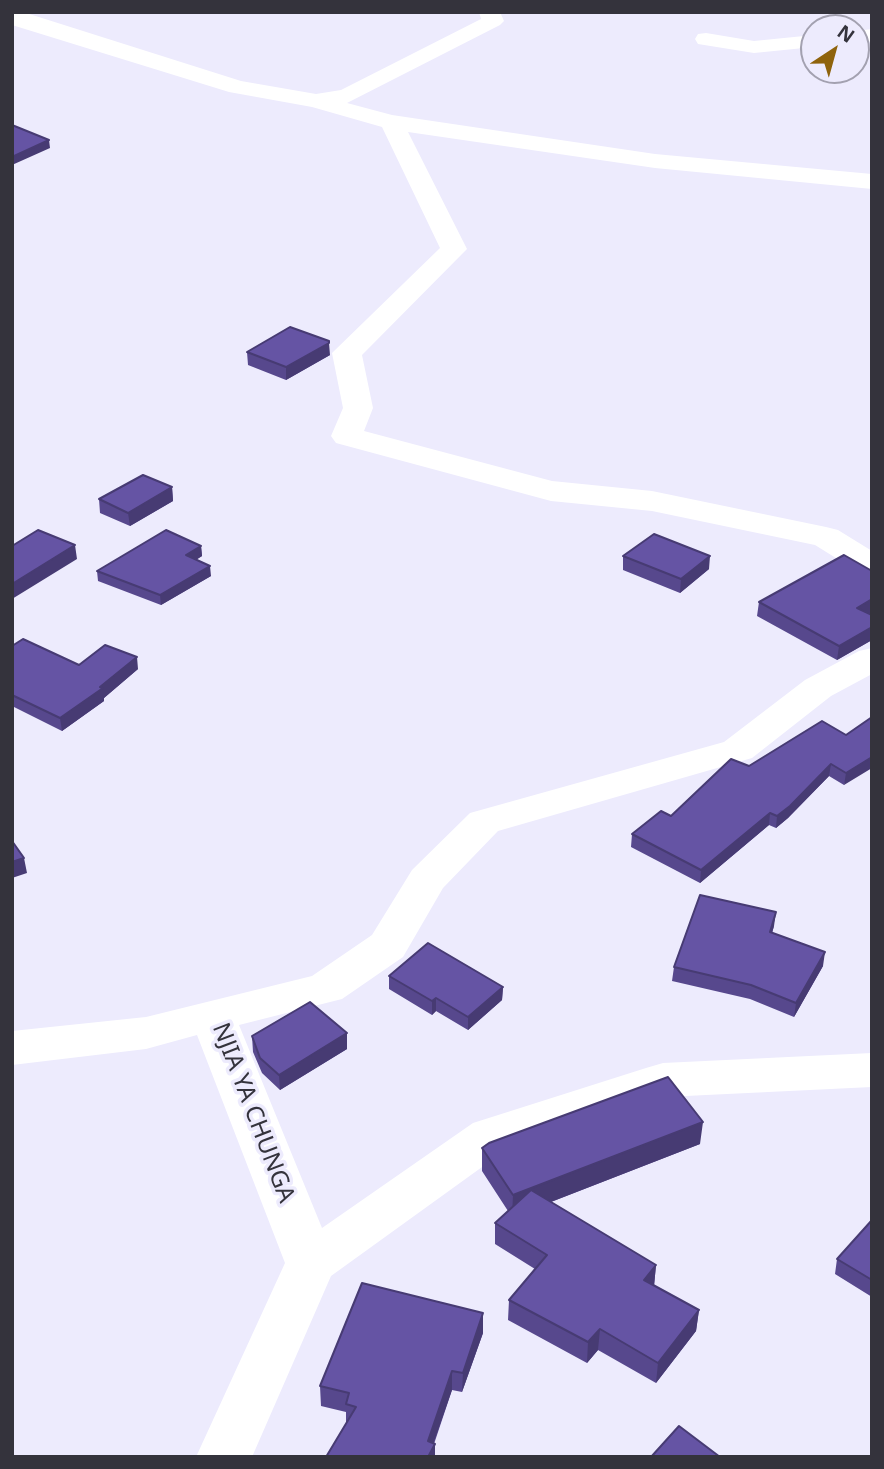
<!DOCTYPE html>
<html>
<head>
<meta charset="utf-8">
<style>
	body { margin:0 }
	#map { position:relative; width:884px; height:1469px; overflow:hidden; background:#edebfd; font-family:"Noto Sans",sans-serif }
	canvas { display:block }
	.frame { position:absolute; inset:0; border:14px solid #34333c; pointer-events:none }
	.north { position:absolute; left:800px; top:14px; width:70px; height:70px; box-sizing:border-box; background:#edebfd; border:2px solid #a3a1b0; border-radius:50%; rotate:36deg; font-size:19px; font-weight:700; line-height:28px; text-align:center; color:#34333c }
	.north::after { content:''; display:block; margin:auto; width:24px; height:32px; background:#8f630c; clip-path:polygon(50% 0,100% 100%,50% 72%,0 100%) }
</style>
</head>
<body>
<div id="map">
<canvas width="884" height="1469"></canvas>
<div class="frame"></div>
<div class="north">N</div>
</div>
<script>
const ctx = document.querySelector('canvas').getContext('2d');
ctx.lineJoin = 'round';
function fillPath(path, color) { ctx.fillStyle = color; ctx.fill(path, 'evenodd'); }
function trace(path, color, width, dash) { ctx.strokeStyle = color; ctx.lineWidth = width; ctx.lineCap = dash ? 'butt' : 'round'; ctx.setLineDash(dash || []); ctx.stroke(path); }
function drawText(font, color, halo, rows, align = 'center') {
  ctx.font = font + ' "Noto Sans",sans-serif'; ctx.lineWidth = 7; ctx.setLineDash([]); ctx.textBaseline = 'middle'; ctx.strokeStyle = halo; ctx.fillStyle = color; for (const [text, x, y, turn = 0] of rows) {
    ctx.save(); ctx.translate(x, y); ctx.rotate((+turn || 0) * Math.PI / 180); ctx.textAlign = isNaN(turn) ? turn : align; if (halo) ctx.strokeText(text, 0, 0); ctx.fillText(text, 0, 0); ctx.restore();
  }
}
const street = new Path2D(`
	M12,12H23L241,81L316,94L341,90L481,19L479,12H500L504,21L500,25L347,103L392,115L655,154L872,174V189L655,168L408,132L467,249L362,355L373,408L364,431L552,481L652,491L826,527L838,530L872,551V576L860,573L815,545L652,511L551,501L336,443L331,436L343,408L332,353L440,248L382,127L312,107L229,92L12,25Z
	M872,29V41L856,43V31Z
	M706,33L754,41L814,35V47L754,53L698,44L695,39L698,34Z
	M872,648V674L831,696L752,758L498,831L443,888L403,957L342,999L239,1025L322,1228L473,1123L646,1068L663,1063L872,1053V1087L665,1097L507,1149L331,1276L252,1457H196L285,1263L197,1035L146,1049L12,1065V1031L146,1017L312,976L372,935L412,870L470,813L724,742L805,680L859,651Z`);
const wall = new Path2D(`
	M247,352L330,355L286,380L248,365Z
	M172,487L173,501L130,526L100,513L99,499Z
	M201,546L202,556L196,560L211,576L161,605L98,581L97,571Z
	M623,556L709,569L680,593L623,570Z
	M759,602L869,614L872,615V640L837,660L757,616Z
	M12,646L79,665L138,669L104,698V701L62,731L12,706Z
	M872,717L844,785L829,776L788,818L776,828L769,825L700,883L631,847L632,834L671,816L749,766L846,735Z
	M774,926L772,933L823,966L794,1017L750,999L672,981L674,967Z
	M389,976L503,987L502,1000L468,1030L436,1011L432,1015L389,989Z
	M347,1033V1049L280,1090L262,1073L253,1052L252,1036Z
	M700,1144L551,1202L656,1265L654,1286L699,1310L696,1331L656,1383L598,1350L587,1363L508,1320L509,1300L535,1269L495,1244V1223L508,1211L482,1171V1148Z
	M872,1220V1297L835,1274L837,1259Z
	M483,1313V1333L462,1392L452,1390L434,1444H435V1457H326L346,1424V1412L321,1406L320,1386Z`);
const shadedWall = new Path2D(`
	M49,140L50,148L12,165V157Z
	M329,343L330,355L286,380V367Z
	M172,487L173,501L130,526L128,513Z
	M75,545L77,559L12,599V584Z
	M201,546L202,556L187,565L186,555Z
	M710,556L709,569L680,593L681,579Z
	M210,566L211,576L161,605L160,595Z
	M872,599V612L855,622L857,608Z
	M872,627V640L837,660L839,646Z
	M137,657L138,669L104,698V701L62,731L60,718Z
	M872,757V768L844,785L846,773Z
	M831,764L829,776L788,818L776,828L777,816Z
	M770,813L769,825L700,883L701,870Z
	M24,858L27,873L12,878V862Z
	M776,912L774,926L768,946L770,932Z
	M825,952L823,966L794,1017L796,1003Z
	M503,987L502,1000L468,1030V1017Z
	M436,998V1011L432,1015V1001Z
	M347,1033V1049L280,1090L279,1075Z
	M703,1122L700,1144L512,1217L513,1195Z
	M656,1265L654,1286L644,1280Z
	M699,1310L696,1331L656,1383L658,1363Z
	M483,1313V1333L462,1392L463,1373Z
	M600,1329L598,1350L587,1363L588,1342Z
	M452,1371V1390L431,1450L435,1444V1457H428V1441Z`);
const building = new Path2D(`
	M12,125L49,140L12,157Z
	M290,327L329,341V343L286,367L247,352Z
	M143,475L172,487L128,513L99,499Z
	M38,530L75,545L12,584V546Z
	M166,530L201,546L186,555L210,566L160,595L97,571Z
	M654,534L710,556L681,579L623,556Z
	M844,555L872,571V599L857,608L872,615V627L839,646L759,602Z
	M23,639L79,665L105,645L137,657L100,687L103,688L60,718L12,695V646Z
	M872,717V757L846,773L831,764L790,806L777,816L770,813L701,870L632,834L661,811L671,816L731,759L749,766L822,721L846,735Z
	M12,841L24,858L12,862Z
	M700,895L776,912L770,932L825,952L796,1003L751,985L674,967Z
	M428,943L503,987L468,1017L436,998L432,1001L389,976Z
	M310,1002L347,1033L279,1075L260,1058L252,1036Z
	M668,1077L703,1122L513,1195L482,1148L489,1143Z
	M531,1190L656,1265L644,1280L699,1310L658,1363L600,1329L588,1342L509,1300L547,1255L495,1223Z
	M872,1220V1280L837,1259Z
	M362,1283L483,1313L463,1373L452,1371L428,1441L435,1444L428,1457H326L356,1407L346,1404L349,1393L320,1386Z
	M679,1426L720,1457H651Z`);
const streetNames = [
	["NJIA YA CHUNGA",253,1113,69]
];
fillPath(street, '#fff');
fillPath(wall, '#57488d');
fillPath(shadedWall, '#473b73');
fillPath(building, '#6554a4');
trace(building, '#473b73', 2);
drawText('24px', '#34333c', '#edebfd', streetNames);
</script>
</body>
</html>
